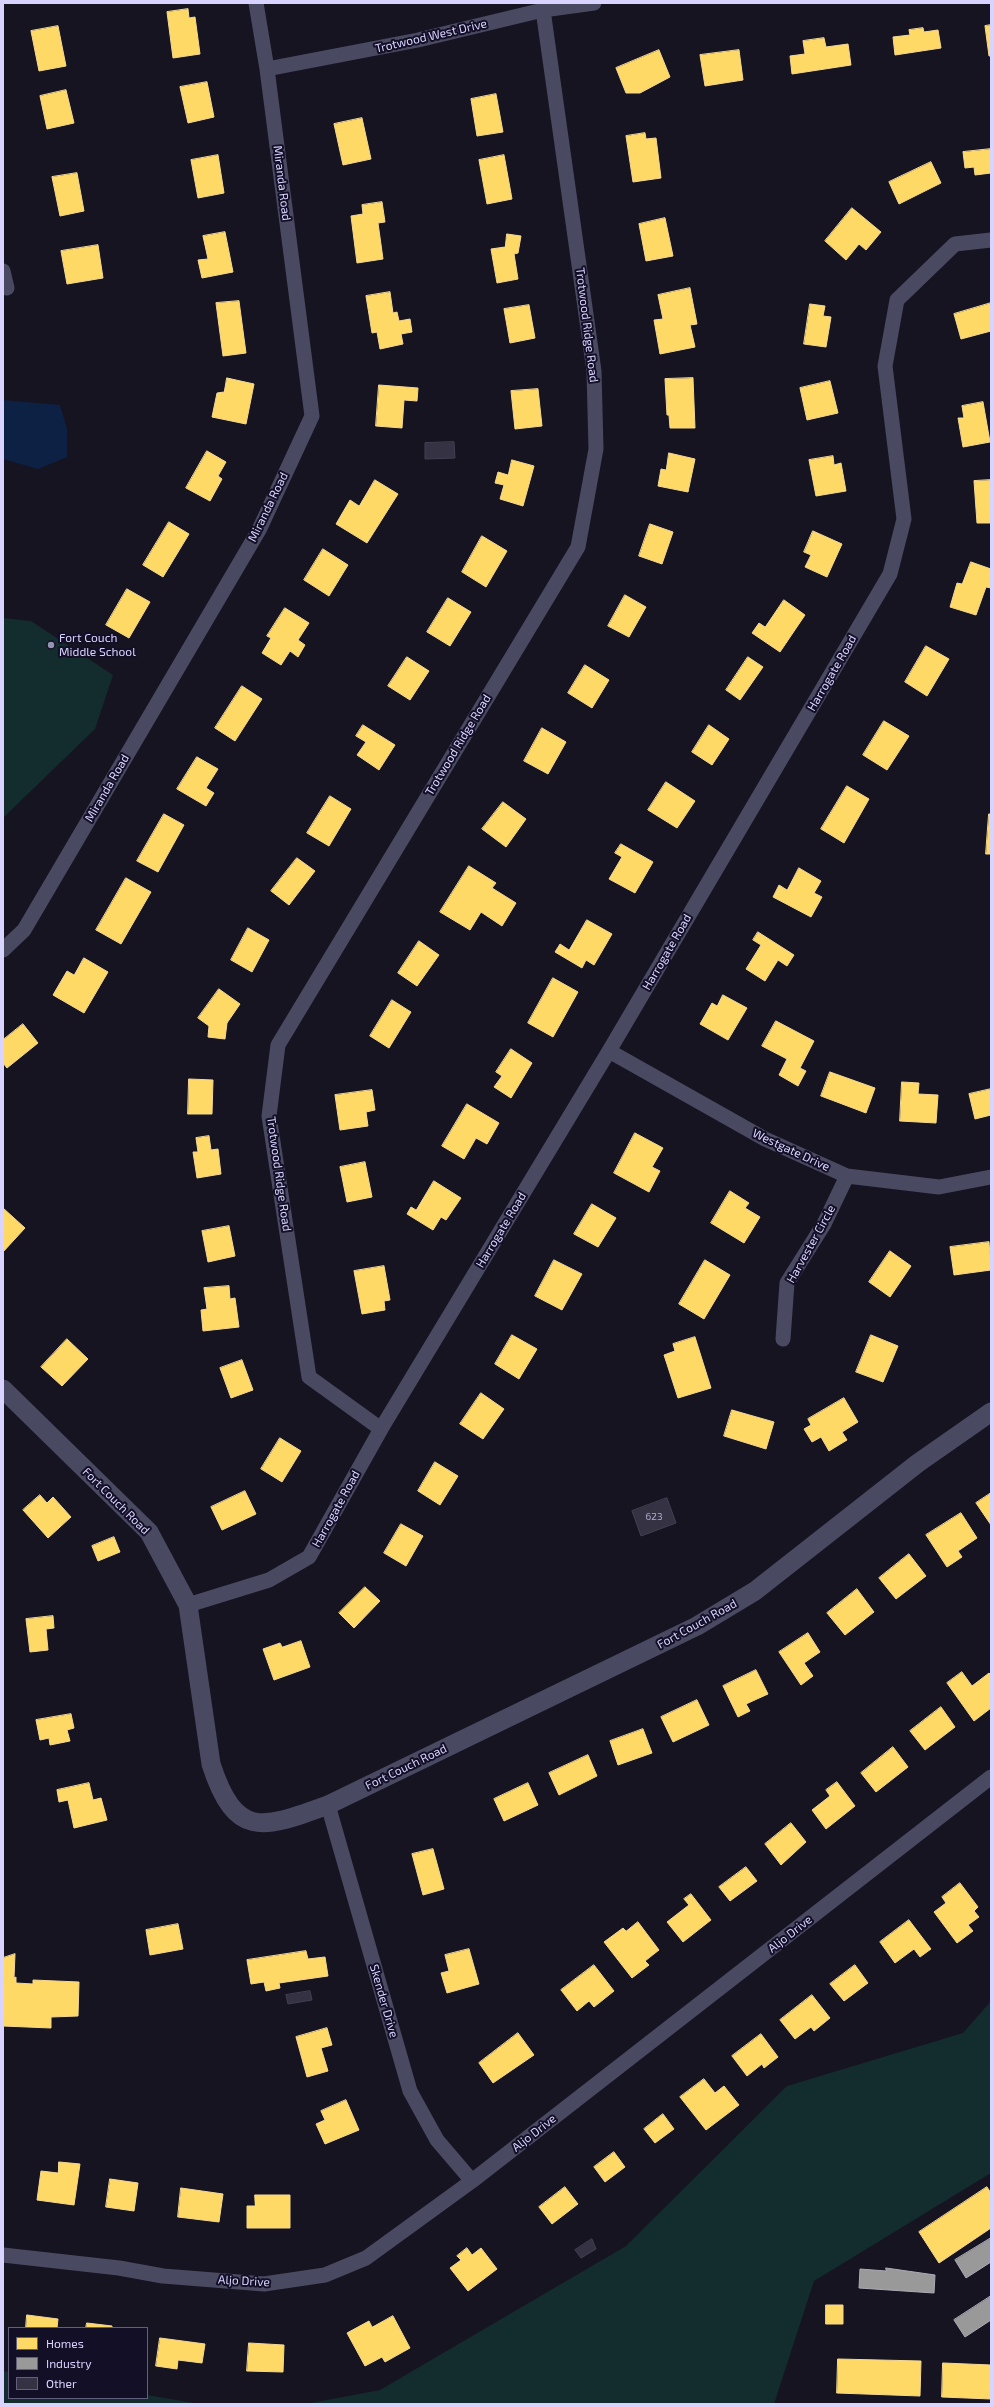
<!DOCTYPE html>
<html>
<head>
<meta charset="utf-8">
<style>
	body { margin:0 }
	#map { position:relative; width:994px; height:2407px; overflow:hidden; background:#161421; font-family:"Exo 2",sans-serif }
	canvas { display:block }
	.frame { position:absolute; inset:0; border:4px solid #d9d4ff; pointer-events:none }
	.legend { position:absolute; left:8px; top:2327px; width:140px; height:72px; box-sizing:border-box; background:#130f26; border:1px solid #625e7d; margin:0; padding:5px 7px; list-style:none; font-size:12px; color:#d9d4ff }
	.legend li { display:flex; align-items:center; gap:8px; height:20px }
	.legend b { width:20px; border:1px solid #625e7d }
</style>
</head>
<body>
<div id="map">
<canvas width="994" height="2407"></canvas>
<div class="frame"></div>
<ul class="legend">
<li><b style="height:11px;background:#ffd966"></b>Homes</li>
<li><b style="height:11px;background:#999"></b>Industry</li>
<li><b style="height:11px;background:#343243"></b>Other</li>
</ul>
</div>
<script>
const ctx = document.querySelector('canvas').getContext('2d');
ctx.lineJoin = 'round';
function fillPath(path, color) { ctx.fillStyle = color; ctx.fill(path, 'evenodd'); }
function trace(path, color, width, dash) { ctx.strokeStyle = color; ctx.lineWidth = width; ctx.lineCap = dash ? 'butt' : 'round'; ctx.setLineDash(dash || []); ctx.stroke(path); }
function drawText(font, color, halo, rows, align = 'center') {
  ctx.font = font + ' "Exo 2",sans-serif'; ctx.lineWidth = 4; ctx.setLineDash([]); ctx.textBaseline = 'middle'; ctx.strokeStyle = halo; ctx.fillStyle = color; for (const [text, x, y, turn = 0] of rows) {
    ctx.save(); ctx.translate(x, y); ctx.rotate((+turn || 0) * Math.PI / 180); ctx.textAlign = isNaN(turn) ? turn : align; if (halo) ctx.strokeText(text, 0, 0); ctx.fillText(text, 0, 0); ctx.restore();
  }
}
const green = new Path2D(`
	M3,618L31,621L113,675L95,729L3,818Z
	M991,2001V2173L814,2281L774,2404H306L380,2390L626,2246L787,2086L963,2033Z
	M3,2371L9,2372V2398H147V2395L200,2404H3Z`);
const water = new Path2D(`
	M3,400L60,405L67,429V457L38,469L3,459Z`);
const homes = new Path2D(`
	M188,9L189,18L195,17L200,54L173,58L167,12Z
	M991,25V56H989L985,26Z
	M58,26L66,66L39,71L31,31Z
	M923,28L924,32L938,30L941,48L895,55L893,37L910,35L909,30Z
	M824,38L826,47L848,44L851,65L792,74L790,56L805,54L803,41Z
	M659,50L670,77L640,93H626L616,68Z
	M739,50L743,80L705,86L700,55Z
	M207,82L214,117L188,123L180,87Z
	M66,90L74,123L47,129L40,96Z
	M496,94L503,132L477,136L471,99Z
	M362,118L371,159L343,165L334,124Z
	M645,133L646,139L656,138L661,178L633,182L626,136Z
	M991,149V173L975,175L974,167L965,168L963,152Z
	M218,155L224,193L198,198L191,160Z
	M504,155L512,199L487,204L479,160Z
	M931,162L941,183L899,204L889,182Z
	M77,173L84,211L60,216L52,177Z
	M382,202L385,222L378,223L383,259L357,263L351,216L363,214L362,205Z
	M852,208L881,232L866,250L859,244L846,260L825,241Z
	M665,218L673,256L646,261L639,224Z
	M225,232L233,272L202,278L198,260L208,259L203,236Z
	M507,234L521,236L518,253L514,254L518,279L497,283L491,249L505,247Z
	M98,245L103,278L67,284L61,251Z
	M690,288L697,324L690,325L695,347L660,354L654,320L663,319L658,295Z
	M390,292L393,313L397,312L399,321L410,319L412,332L401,334L403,344L380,349L377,332L372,333L366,296Z
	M239,301L246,353L223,356L216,303Z
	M991,303V331L961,339L954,314Z
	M810,304L825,306L823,316L831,317L826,347L804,344Z
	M529,305L535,338L510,343L504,309Z
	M227,378L254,384L246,424L212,417L217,393L224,392Z
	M693,378L695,428H670L669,415H667L665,379Z
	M830,381L838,413L807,420L800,388Z
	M379,385L418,388L417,401L404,400L402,428L376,426Z
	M538,389L542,426L515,429L511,391Z
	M983,402L990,442L963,447L958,418H964L962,406Z
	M207,451L226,462L218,476L222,479L210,501L186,488Z
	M669,453L695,459L688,492L658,486L661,469L666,470Z
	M833,456L834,465L841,463L846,491L816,496L809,460Z
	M512,460L534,466L523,506L500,499L504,485L495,483L498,472L508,475Z
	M375,480L398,494L367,543L336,524L350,500L359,506Z
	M991,480V523H977L974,481Z
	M169,522L189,534L163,577L143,565Z
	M650,524L673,532L662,564L639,556Z
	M813,531L842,544L827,577L805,567L811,555L804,552Z
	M482,536L507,551L486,587L462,572Z
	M323,549L348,565L329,596L304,580Z
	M971,562L991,569V588L986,587L976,615L950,607L957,583L962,584Z
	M127,589L150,602L129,638L106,625Z
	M625,595L646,607L629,637L608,626Z
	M448,598L471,612L450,646L427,632Z
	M784,600L805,615L780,652L752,633L759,623L765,627Z
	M285,608L309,623L298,640L305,645L298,657L290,651L281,665L262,653L271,638L267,636Z
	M926,646L949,659L927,696L905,682Z
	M407,657L429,671L410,700L388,686Z
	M748,657L763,667L740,700L726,690Z
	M585,665L609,680L592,708L568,693Z
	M242,686L262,699L235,741L215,728Z
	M884,721L909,736L887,770L863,755Z
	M363,725L395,745L379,770L357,755L366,742L356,736Z
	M709,725L729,739L712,765L692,752Z
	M542,728L566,742L548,774L524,761Z
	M197,757L218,769L206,788L214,793L206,806L177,789Z
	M666,782L695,801L677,828L648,810Z
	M847,786L869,799L844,843L821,829Z
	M330,796L351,809L329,846L307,833Z
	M503,802L526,819L506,847L482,829Z
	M164,814L184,825L158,872L137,861Z
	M989,814H991V854H986Z
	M621,844L653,862L635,893L609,879L622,857L615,853Z
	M297,858L315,871L289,905L271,891Z
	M469,866L496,883L492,888L516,903L502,926L481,912L470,930L440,912Z
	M799,868L821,881L814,893L822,897L811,917L773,897L779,885L787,890Z
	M126,878L151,892L121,944L96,930Z
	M587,920L612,934L594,965L586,960L582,968L555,952L560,944L569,950Z
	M248,928L269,940L252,972L231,960Z
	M758,932L794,955L787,966L778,960L765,981L746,969L761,945L753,940Z
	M419,941L439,955L417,986L398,973Z
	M84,958L108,972L84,1013L53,995L67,971L74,975Z
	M553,978L578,992L553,1037L528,1023Z
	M219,989L240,1004L227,1023L225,1039L208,1037L209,1026L198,1018Z
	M723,995L747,1008L728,1040L700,1024L712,1003L717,1006Z
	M392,1000L411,1012L389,1048L370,1036Z
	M776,1021L814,1041L800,1068L806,1071L798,1086L779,1075L787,1059L762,1046Z
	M23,1024L38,1043L7,1068L3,1063V1040Z
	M511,1049L532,1063L511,1098L494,1087L502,1076L496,1072Z
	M830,1072L875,1088L866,1113L821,1096Z
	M189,1079L213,1080L212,1114H188Z
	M902,1082L919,1083L918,1094L938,1095L936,1123L900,1121Z
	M991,1089V1115L975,1119L969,1094Z
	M372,1090L375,1110L366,1112L368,1126L340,1130L335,1095Z
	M467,1104L499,1123L487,1144L476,1138L464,1159L442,1146Z
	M635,1133L663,1148L652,1167L660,1171L649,1192L614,1173Z
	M209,1136L211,1150L218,1149L221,1174L197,1178L193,1152H198L196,1138Z
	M365,1162L372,1197L347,1202L340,1167Z
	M434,1181L461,1198L446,1220L441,1217L433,1230L407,1214L411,1207L416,1210Z
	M730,1191L749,1203L745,1208L760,1217L744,1243L711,1223Z
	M592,1204L616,1218L598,1247L574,1234Z
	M3,1208L25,1228L3,1252Z
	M229,1226L235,1256L208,1262L202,1231Z
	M989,1242L991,1270L954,1275L950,1247Z
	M890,1251L911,1266L890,1297L869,1282Z
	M554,1260L582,1274L562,1310L535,1296Z
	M705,1260L730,1275L704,1319L679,1304Z
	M384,1266L390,1300L384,1301L385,1310L362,1314L354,1271Z
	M229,1286L230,1299L235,1298L239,1327L203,1331L201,1310L207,1309L204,1288Z
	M512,1335L537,1349L519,1379L495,1364Z
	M871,1335L898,1346L883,1382L856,1372Z
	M695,1337L711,1388L678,1398L664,1355L675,1351L673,1344Z
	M67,1339L88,1359L62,1386L41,1367Z
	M242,1360L253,1390L231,1398L220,1368Z
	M481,1393L504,1409L483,1439L460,1424Z
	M844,1398L858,1422L842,1432L847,1440L829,1451L821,1437L812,1442L804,1429L811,1425L808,1419Z
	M732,1410L774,1422L766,1449L724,1436Z
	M280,1438L301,1451L282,1482L261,1469Z
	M435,1462L458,1476L440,1505L418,1491Z
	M245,1491L256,1514L222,1530L211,1507Z
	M991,1493V1525L976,1503Z
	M40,1495L47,1503L53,1497L71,1517L48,1538L23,1510Z
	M961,1513L977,1538L958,1551L962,1557L947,1567L926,1535Z
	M401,1524L423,1536L406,1566L384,1553Z
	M114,1537L120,1552L98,1561L92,1546Z
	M909,1554L926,1576L896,1599L879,1578Z
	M365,1587L380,1601L354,1628L339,1613Z
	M857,1589L874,1612L845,1635L827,1613Z
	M53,1616L54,1628L46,1629L48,1650L30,1652L26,1619Z
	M808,1633L820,1652L804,1663L813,1676L801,1685L779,1652Z
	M301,1641L310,1667L274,1680L263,1649L280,1643L282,1647Z
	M756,1670L768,1694L746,1704L750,1711L738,1717L723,1686Z
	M962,1672L972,1686L989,1673L991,1675V1708L974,1721L947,1683Z
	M697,1700L709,1725L673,1742L661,1717Z
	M941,1707L955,1727L925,1750L910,1731Z
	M71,1714L74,1728L67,1730L70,1741L50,1745L49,1738L40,1740L36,1720Z
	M643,1729L652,1753L618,1765L610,1741Z
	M893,1747L908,1767L876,1792L861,1773Z
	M588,1755L597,1776L559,1795L549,1773Z
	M837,1782L855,1806L826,1829L812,1810L830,1796L826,1790Z
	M89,1783L93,1800L101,1798L107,1820L74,1828L68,1800L59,1802L57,1790Z
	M528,1783L538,1805L504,1821L494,1799Z
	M791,1823L806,1842L781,1865L765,1844Z
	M433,1849L444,1889L423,1895L412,1854Z
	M746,1867L757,1881L730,1901L719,1887Z
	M960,1883L978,1907L974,1911L979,1917L968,1925L973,1931L957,1943L934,1912L946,1903L942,1897Z
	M691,1894L711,1920L683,1942L667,1922L689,1905L684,1899Z
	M909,1920L931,1949L920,1957L914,1949L895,1963L880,1942Z
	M638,1922L659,1950L645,1961L649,1965L632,1978L604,1942L623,1928L626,1931Z
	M178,1924L183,1949L150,1955L146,1930Z
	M469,1949L479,1984L447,1993L441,1973L449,1971L445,1955Z
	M306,1951L308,1959L325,1957L328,1976L279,1983L280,1988L266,1991L264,1982L251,1984L247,1960Z
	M15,1954L14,1978L16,1977V1983L33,1984V1980L79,1982L78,2016L51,2017V2028L3,2026V1958Z
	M594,1965L614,1991L594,2007L589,2001L577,2011L561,1990Z
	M855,1965L868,1983L844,2001L830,1984Z
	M812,1995L830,2018L814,2031L811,2027L795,2039L780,2020Z
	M327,2028L332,2045L321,2048L328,2071L307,2077L296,2037Z
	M518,2033L534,2055L493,2083L479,2063Z
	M761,2034L778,2057L764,2068L762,2064L747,2076L732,2056Z
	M704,2079L715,2093L724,2086L739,2105L706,2130L680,2097Z
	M346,2100L359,2130L325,2144L316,2124L325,2120L321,2111Z
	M663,2114L674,2129L655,2143L644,2129Z
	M614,2152L625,2167L605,2182L594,2167Z
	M59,2162L80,2164L74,2205L37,2200L41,2171L58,2173Z
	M110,2179L138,2183L134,2211L106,2207Z
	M565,2187L578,2204L552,2224L539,2207Z
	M987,2187L991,2193V2228L939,2263L919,2232Z
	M181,2188L223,2194L219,2222L178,2217Z
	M255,2195H290V2228H247V2206H255Z
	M467,2248L472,2255L481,2248L497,2269L468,2291L450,2268L461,2260L457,2256Z
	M826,2305H843V2324H826Z
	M27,2315L58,2319L57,2328H26Z
	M393,2316L410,2348L385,2362L382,2357L365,2366L347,2333L369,2321L372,2327Z
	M87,2323L112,2326V2328H86Z
	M160,2338L205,2344L202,2363L178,2360L177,2369L156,2366Z
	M249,2343L284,2345L283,2372L247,2371Z
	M838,2359L921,2361L920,2396L837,2393Z
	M943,2363L991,2365V2399L942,2397Z`);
const industry = new Path2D(`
	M991,2238V2262L966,2278L955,2260Z
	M886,2268L935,2275L934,2293L859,2288L860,2269L886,2271Z
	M991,2296V2320L965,2337L954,2320Z`);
const building = new Path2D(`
	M454,442L455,458L425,459V443Z
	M667,1498L676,1523L641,1536L632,1511Z
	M310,1991L312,2000L288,2004L286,1995Z
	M592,2239L596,2249L581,2258L575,2250Z`);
const minor = new Path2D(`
	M267,69L418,40L543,10L594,3
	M3,271L7,288
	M3,950L24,930L259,530L312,416L267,69L256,3
	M609,1051L765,1139L847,1176L939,1187L991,1177
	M783,1339L787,1283L824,1224L847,1176
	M381,1429L309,1377L269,1116L278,1045L578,547L596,449L594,371L543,10
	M188,1605L269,1580L309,1557L381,1429L609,1051L890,574L904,519L885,366L897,300L955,244L991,240
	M328,1805L410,2091L437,2140L472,2181
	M3,2255L119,2268L163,2276L264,2284L325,2275L366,2258L472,2181L991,1777`);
const tertiary = new Path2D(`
	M3,1389L149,1532L188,1605L211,1764C236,1841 264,1828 328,1805L697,1626L755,1591L918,1463L991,1412`);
const markers = [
	[51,645,4,"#9591b1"]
];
const numberNames = [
	["623",654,1517]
];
const streetNames = [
	["Trotwood West Drive",431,36,-13],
	["Miranda Road",282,183,83],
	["Trotwood Ridge Road",587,325,83],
	["Miranda Road",268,507,-64],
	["Harrogate Road",832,673,-60],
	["Trotwood Ridge Road",458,745,-59],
	["Miranda Road",107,788,-60],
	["Harrogate Road",667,952,-60],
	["Westgate Drive",791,1150,25],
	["Trotwood Ridge Road",279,1174,82],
	["Harrogate Road",501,1230,-59],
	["Harvester Circle",811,1244,-61],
	["Fort Couch Road",116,1501,45],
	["Harrogate Road",336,1509,-61],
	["Fort Couch Road",697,1624,-29],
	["Fort Couch Road",406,1767,-26],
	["Aljo Drive",790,1934,-38],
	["Skender Drive",384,2001,74],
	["Aljo Drive",534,2133,-38],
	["Aljo Drive",244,2281,3]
];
const poiNames = [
	["Fort Couch",59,638],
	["Middle School",59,652]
];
fillPath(green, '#132c2d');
fillPath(water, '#0d2144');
fillPath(homes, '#ffd966');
trace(homes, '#f4d894', 1);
fillPath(industry, '#999');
trace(industry, '#acabb8', 1);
fillPath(building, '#343243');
trace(building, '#433f54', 1);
trace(minor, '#4a4962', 15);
trace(tertiary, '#4a4962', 19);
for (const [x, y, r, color] of markers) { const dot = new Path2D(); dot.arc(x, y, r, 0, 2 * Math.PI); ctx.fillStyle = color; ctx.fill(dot); trace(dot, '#130f26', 1.5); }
drawText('10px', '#b0acd0', null, numberNames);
drawText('12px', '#d9d4ff', '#130f26', streetNames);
drawText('12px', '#d9d4ff', '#130f26', poiNames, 'left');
</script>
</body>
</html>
